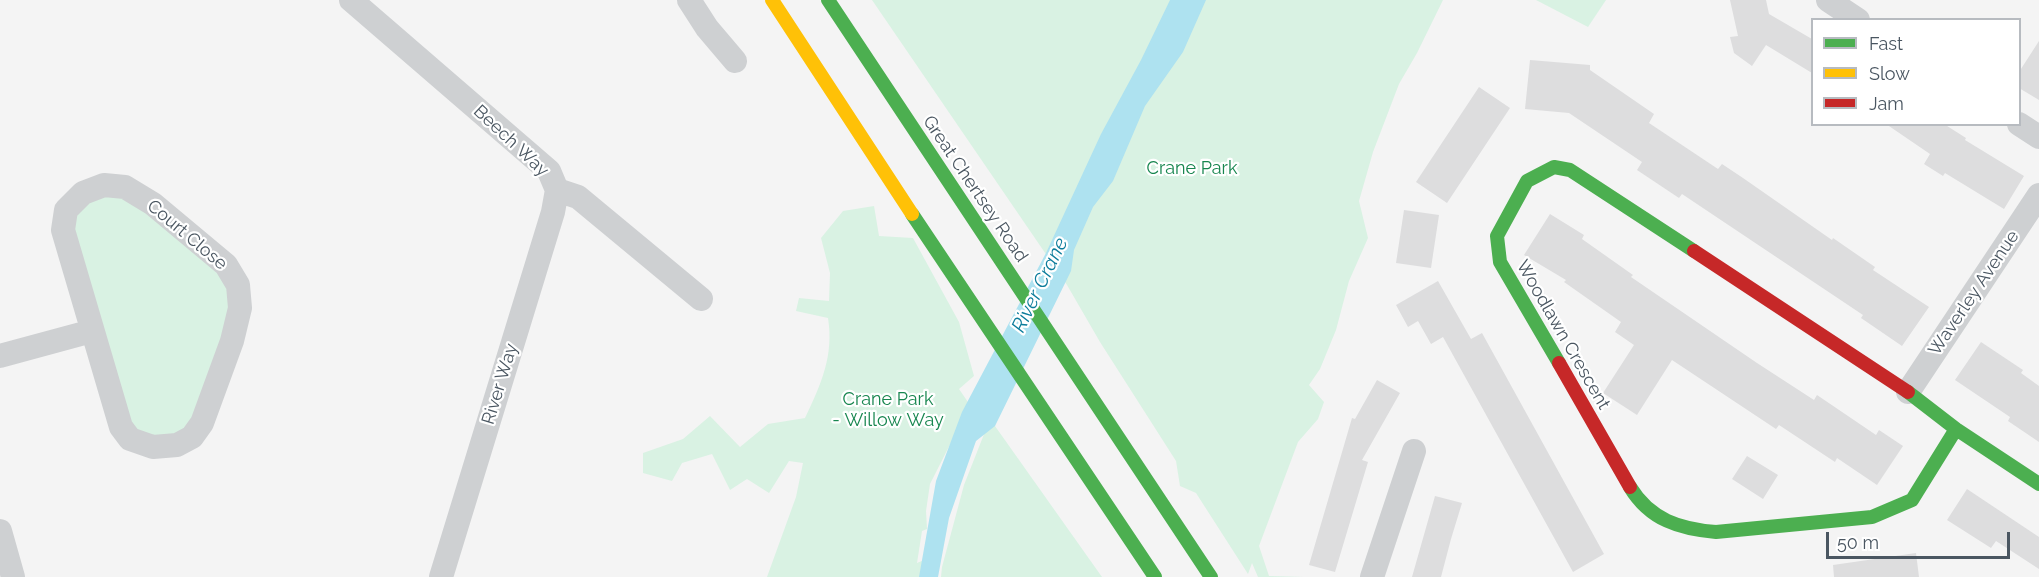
<!DOCTYPE html>
<html>
<head>
<meta charset="utf-8">
<style>
	body { margin:0 }
	#map { position:relative; width:2039px; height:577px; overflow:hidden; background:#f4f4f4; font-family:Raleway,sans-serif }
	canvas { display:block }
	.legend { position:absolute; left:1811px; top:18px; width:210px; height:108px; box-sizing:border-box; background:#fff; border:2px solid #b7bbc0; margin:0; padding:8px 10px; list-style:none; font-size:18px; color:#4a5661 }
	.legend li { display:flex; align-items:center; gap:12px; height:30px }
	.legend b { width:30px; border:2px solid #b7bbc0 }
	.scale { position:absolute; left:1826px; top:532px; width:184px; height:27px; box-sizing:border-box; border:3px solid #4a5661; border-top:0; padding-left:8px; font-size:18px; line-height:21px; white-space:nowrap; color:#4a5661; -webkit-text-stroke:4px #fff; paint-order:stroke }
</style>
</head>
<body>
<div id="map">
<canvas width="2039" height="577"></canvas>
<ul class="legend">
<li><b style="height:8px;background:#4caf50"></b>Fast</li>
<li><b style="height:8px;background:#ffc107"></b>Slow</li>
<li><b style="height:8px;background:#c62828"></b>Jam</li>
</ul>
<div class="scale">50 m</div>
</div>
<script>
const ctx = document.querySelector('canvas').getContext('2d');
ctx.lineJoin = 'round';
function fillPath(path, color) { ctx.fillStyle = color; ctx.fill(path, 'evenodd'); }
function trace(path, color, width, dash) { ctx.strokeStyle = color; ctx.lineWidth = width; ctx.lineCap = dash ? 'butt' : 'round'; ctx.setLineDash(dash || []); ctx.stroke(path); }
function drawText(font, color, halo, rows, align = 'center') {
  ctx.font = font + ' Raleway,sans-serif'; ctx.lineWidth = 4.5; ctx.setLineDash([]); ctx.textBaseline = 'middle'; ctx.strokeStyle = halo; ctx.fillStyle = color; for (const [text, x, y, turn = 0] of rows) {
    ctx.save(); ctx.translate(x, y); ctx.rotate((+turn || 0) * Math.PI / 180); ctx.textAlign = isNaN(turn) ? turn : align; if (halo) ctx.strokeText(text, 0, 0); ctx.fillText(text, 0, 0); ctx.restore();
  }
}
const green = new Path2D(`
	M872,0H1443L1417,53L1399,84L1373,152L1359,201L1368,238L1349,281L1336,330L1320,369L1309,385L1324,402L1318,419L1298,442L1259,546L1269,576L1304,577H1258L1252,563L1248,574L1196,493L1180,486L1176,461L1100,342L1067,285Z
	M1536,0H1606L1588,27Z
	M125,187L238,285L192,437L130,439L66,210Z
	M874,206L879,236L913,238L959,322L974,376L959,389L970,405L930,484L926,511L927,529L922,531L917,563L924,560L923,577H767L796,497L803,463L789,461L769,493L747,479L730,490L712,454L682,463L672,481L643,473V453L683,439L710,416L740,447L768,424L805,418C821,384 834,356 828,318L796,311L799,298L829,301L830,273L821,238L843,211Z
	M990,419L1102,577H941L942,567L964,485Z`);
const water = new Path2D(`
	M1170,0H1206L1183,52L1145,106L1113,181L1093,207L1074,250L1071,271L995,426L976,441L949,518L938,577H919L936,481L962,412L1046,253L1101,134L1141,60Z`);
const building = new Path2D(`
	M1730,0H1766L1769,14L1812,39V73L1766,45L1752,66L1734,53L1730,37L1738,36Z
	M2039,41V100L2019,88V72Z
	M1530,60L1590,65V70L1654,114L1649,123L1718,169L1722,164L1743,178L1832,240L1833,238L1875,267L1873,270L1929,307L1902,346L1861,318L1863,315L1682,194L1679,198L1637,170L1642,162L1569,113L1525,109Z
	M1479,87L1510,108L1447,203L1416,182Z
	M1886,124H1944L1966,138L1965,140L2024,176L2004,209L1945,173L1943,176L1924,164L1930,154Z
	M1404,210L1439,215L1431,268L1396,263Z
	M1550,214L1584,235L1582,239L1633,275L1631,277L1757,363L1814,400L1817,395L1876,435L1879,430L1903,446L1877,485L1837,458L1835,462L1779,425L1776,429L1672,360L1637,415L1603,393L1634,345L1615,332L1621,322L1564,282L1566,280L1524,255Z
	M1438,281L1471,339L1482,333L1604,554L1573,572L1443,337L1431,344L1418,321L1408,327L1396,305Z
	M1981,342L2023,370L2021,373L2039,386V442L2008,421L2010,417L1955,380Z
	M1377,380L1400,393L1362,460L1368,462L1335,572L1309,565L1352,418L1355,419Z
	M1747,456L1778,475L1763,499L1732,479Z
	M1967,489L2039,537V569L1996,541L1991,548L1947,520Z
	M1435,496L1462,503L1451,539L1441,577H1412Z
	M1916,553L1919,577H1834L1833,565Z`);
const street = new Path2D(`
	M351,0L549,171L557,190L578,197L701,299
	M689,0L707,28L735,61
	M1828,0L1858,20
	M2019,124L2039,137
	M104,185L125,187L153,204L226,265L238,285L240,308L232,341L202,423L192,437L177,445L153,447L130,439L121,427L63,230L66,210L83,193Z
	M0,356L92,331
	M1908,392L2039,195
	M0,531L13,577
	M441,577L553,212L557,190
	M1372,577L1414,451`);
const fast = new Path2D(`
	M828,0L1211,577
	M912,214L1155,577
	M1559,363L1500,262L1497,236L1527,181L1554,167L1570,170L1694,251
	M1908,392L1956,429L2039,484
	M1630,487C1650,520 1680,529 1716,532L1872,517L1912,500L1956,429`);
const slow = new Path2D(`
	M772,0L912,214`);
const jam = new Path2D(`
	M1694,251L1908,392
	M1559,363L1630,487`);
const streetNames = [
	["Beech Way",511,141,43],
	["Great Chertsey Road",975,189,56],
	["Court Close",187,235,40],
	["Waverley Avenue",1974,293,-56],
	["Woodlawn Crescent",1563,335,60],
	["River Way",500,384,-73]
];
const parkNames = [
	["Crane Park",1192,169],
	["Crane Park",888,400],
	["- Willow Way",888,421]
];
const waterNames = [
	["River Crane",1040,285,-64]
];
fillPath(green, '#d9f2e3');
fillPath(water, '#aee2f0');
fillPath(building, '#ddddde');
trace(street, '#ced0d2', 24);
trace(fast, '#4caf50', 14);
trace(slow, '#ffc107', 14);
trace(jam, '#c62828', 14);
drawText('18px', '#4a5661', '#fff', streetNames);
drawText('18px', '#17864f', '#fff', parkNames);
drawText('italic 20px', '#0c7c9b', '#fff', waterNames);
</script>
</body>
</html>
